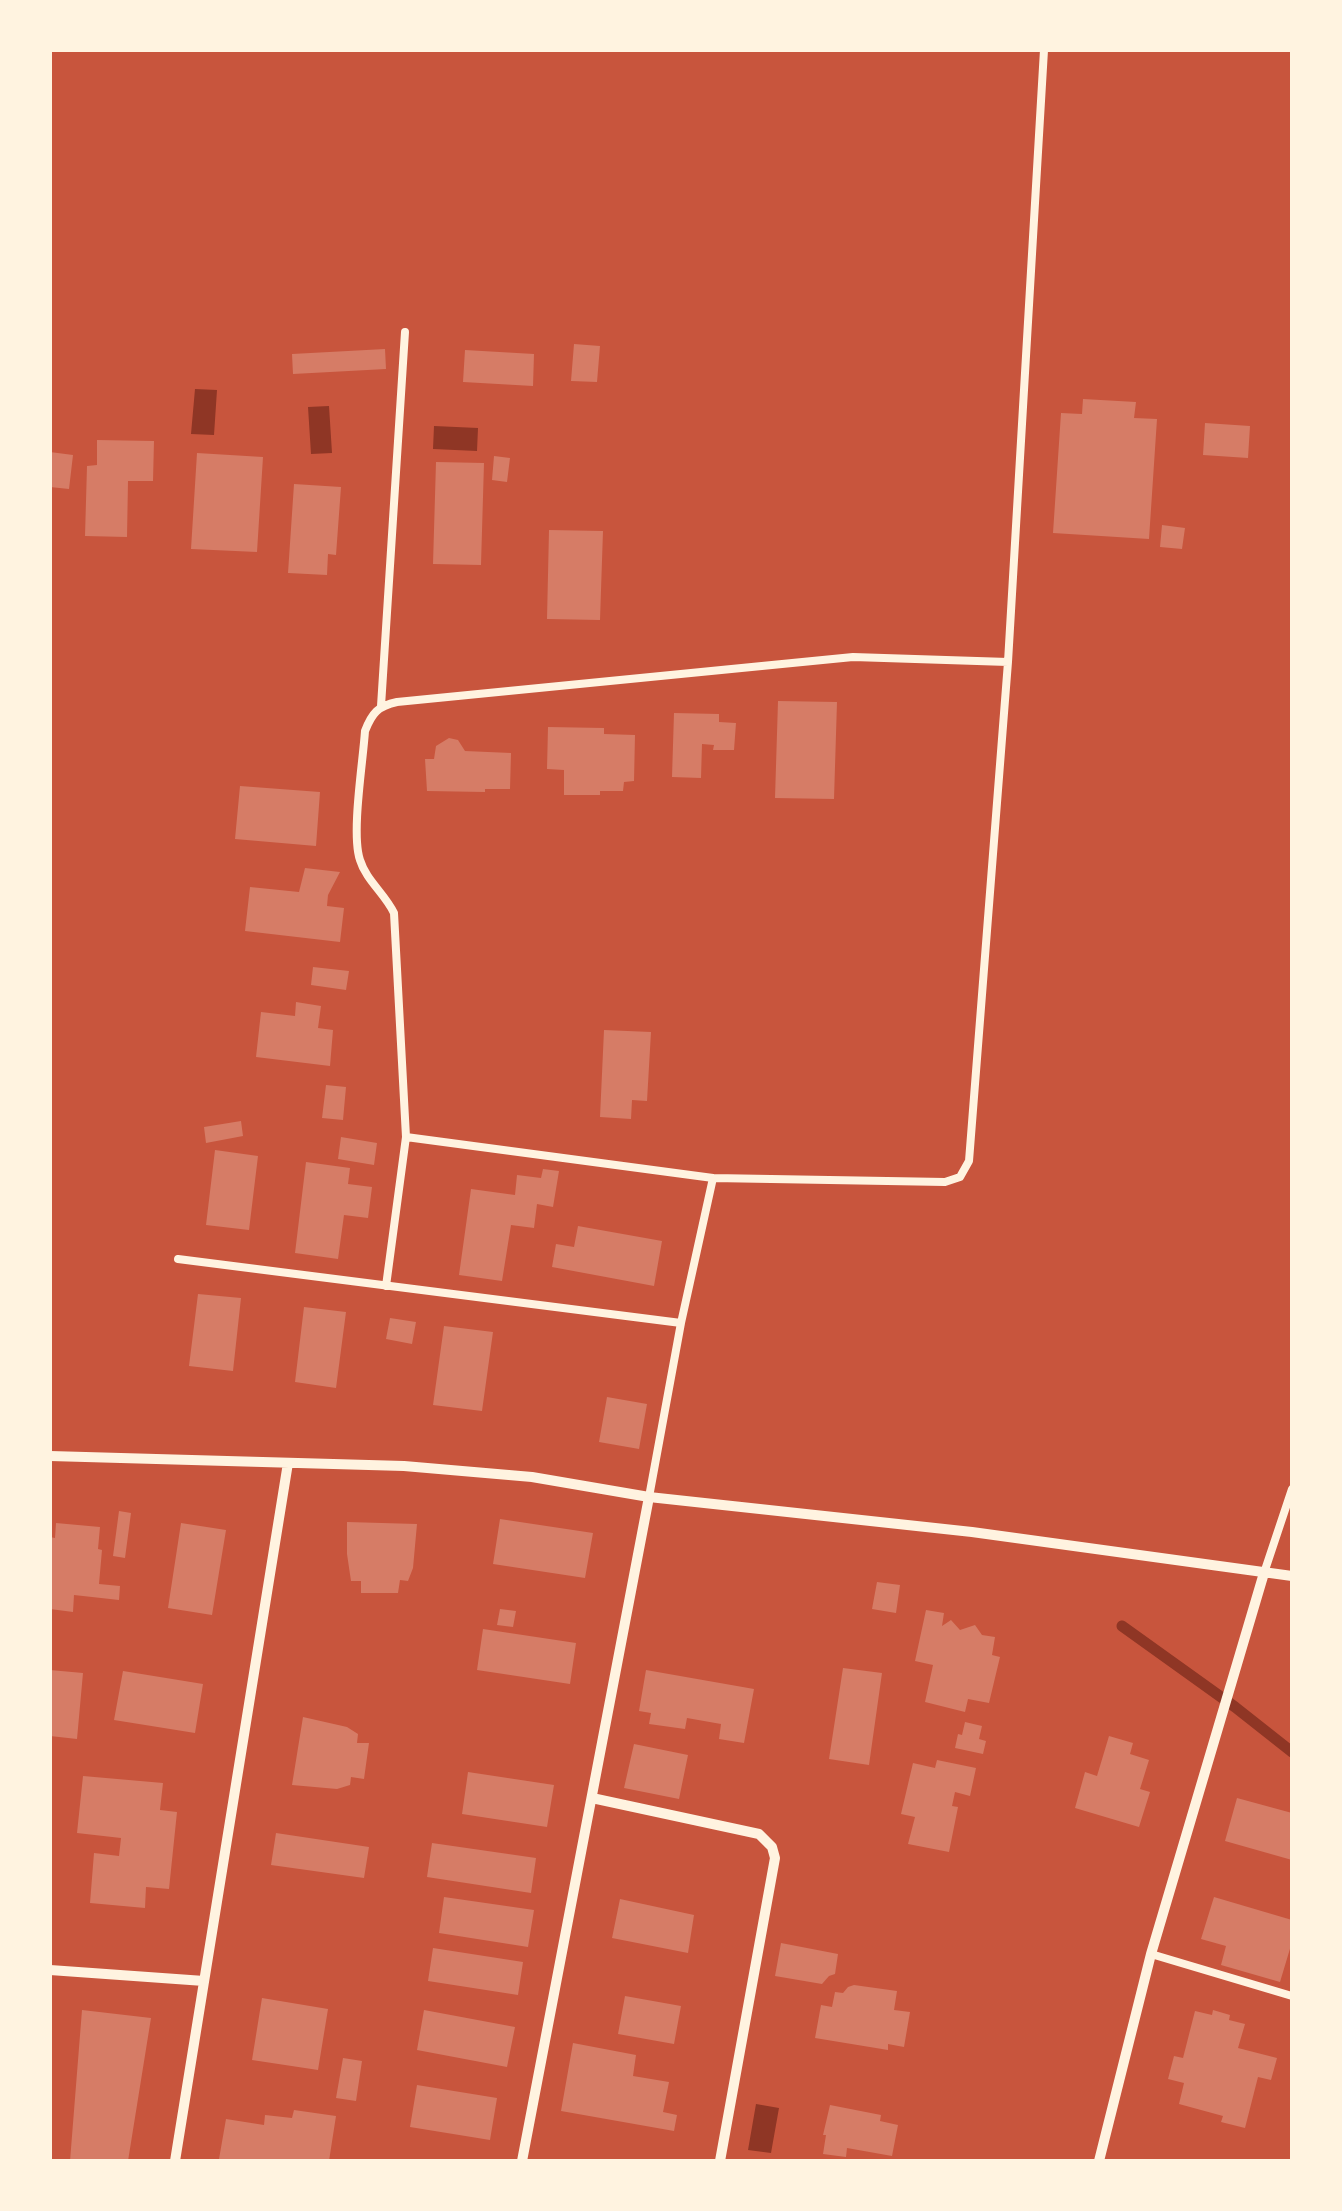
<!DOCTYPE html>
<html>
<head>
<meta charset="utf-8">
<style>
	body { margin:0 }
	#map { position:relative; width:1342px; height:2211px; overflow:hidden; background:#c8553d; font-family:"DejaVu Sans",sans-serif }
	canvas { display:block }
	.frame { position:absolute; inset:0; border:52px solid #fff3e0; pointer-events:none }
</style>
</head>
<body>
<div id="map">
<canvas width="1342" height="2211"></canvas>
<div class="frame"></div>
</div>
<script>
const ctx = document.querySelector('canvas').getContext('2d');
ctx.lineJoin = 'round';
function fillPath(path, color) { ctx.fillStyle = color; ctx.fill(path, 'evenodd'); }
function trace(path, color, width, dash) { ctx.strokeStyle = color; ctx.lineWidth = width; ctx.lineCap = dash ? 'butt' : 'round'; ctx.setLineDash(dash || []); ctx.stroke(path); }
const water = new Path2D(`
	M195,389L217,390L214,435L191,434Z
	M329,406L332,453L311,454L308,407Z
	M434,426L478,428L477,451L433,449Z
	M756,2104L779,2108L771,2153L748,2150Z`);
const stream = new Path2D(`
	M1122,1626L1235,1707L1292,1752`);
const building = new Path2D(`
	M574,344L600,346L597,382L571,381Z
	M385,349L386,369L293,374L292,354Z
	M465,350L534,354L533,386L463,382Z
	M1083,399L1136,402L1134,418L1157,419L1149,539L1053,533L1061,413L1082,414Z
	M1205,423L1250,426L1248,458L1203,455Z
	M97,440L154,441L153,481H128L127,537L85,536L87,466L97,465Z
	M50,452L73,455L69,489L50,487Z
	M197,453L263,457L257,552L191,549Z
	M494,456L510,458L507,482L492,480Z
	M436,462L484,463L481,565L433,564Z
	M294,484L341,487L336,555L328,554L327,575L288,573Z
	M1162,525L1185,528L1182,549L1160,547Z
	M549,530L603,531L600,620L547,619Z
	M778,701L837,702L834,799L775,798Z
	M674,713L719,714V722L736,723L734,750H713L714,745L702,744L701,778L672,777Z
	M548,727L604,728V734L635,735L634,781L624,782L623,791H600V795H564V770L547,769Z
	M449,738L458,740L465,751L511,753L510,789H485V792L427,791L425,759H434L436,746Z
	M240,786L320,792L316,846L235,839Z
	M305,868L340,872L328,895L327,906L344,908L340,942L245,931L250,887L299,892Z
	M313,967L349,971L346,990L311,985Z
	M296,1002L321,1006L318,1028L333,1030L330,1066L256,1057L261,1012L295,1016Z
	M604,1030L651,1032L647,1101L632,1100L631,1119L600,1117Z
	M326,1085L346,1087L343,1120L322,1118Z
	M241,1121L243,1136L206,1143L204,1127Z
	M341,1137L377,1143L374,1165L338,1159Z
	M215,1150L258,1156L249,1230L206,1225Z
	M306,1162L350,1168L348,1184L372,1187L368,1218L344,1215L338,1259L295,1253Z
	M543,1169L559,1171L553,1207L537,1204L534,1228L511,1225L502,1281L459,1275L471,1189L515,1195L517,1175L541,1178Z
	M578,1226L662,1241L654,1286L552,1267L556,1244L574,1247Z
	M198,1294L241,1298L233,1371L189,1366Z
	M304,1307L346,1312L336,1388L295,1382Z
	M390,1318L416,1322L412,1344L386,1339Z
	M444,1326L493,1332L482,1411L433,1405Z
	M607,1397L647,1404L639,1449L599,1442Z
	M119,1511L131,1513L125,1558L113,1556Z
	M500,1519L593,1533L585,1578L493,1564Z
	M347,1522L417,1524L413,1568L408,1581L400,1580L398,1593H361V1581H351L347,1554Z
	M56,1523L100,1527L98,1549L102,1550L99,1584L120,1586L119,1600L74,1595L73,1612L50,1609V1537L55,1538Z
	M181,1523L226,1530L212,1615L168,1608Z
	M877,1582L900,1585L896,1613L872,1609Z
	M500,1609L516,1611L513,1627L497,1625Z
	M926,1610L944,1613L942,1626L951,1620L960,1630L975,1625L982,1635L995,1637L992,1655L1000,1657L989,1703L968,1699L965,1712L925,1702L933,1665L915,1661Z
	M483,1629L576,1643L570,1684L477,1670Z
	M843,1668L882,1673L869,1765L829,1759Z
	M50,1670L83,1673L77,1739L50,1736Z
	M646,1670L754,1689L744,1743L719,1739L721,1724L687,1718L685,1729L649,1724L651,1713L639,1711Z
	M123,1671L203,1684L195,1733L114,1720Z
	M303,1717L347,1727L358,1734L357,1743H369L364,1779L351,1777L350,1785L337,1789L292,1785Z
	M965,1722L982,1726L979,1739L986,1741L983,1754L955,1748L958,1734L962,1735Z
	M1109,1736L1133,1743L1130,1754L1149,1760L1140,1789L1150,1792L1139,1827L1075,1808L1085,1772L1097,1776Z
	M634,1744L688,1755L679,1799L624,1788Z
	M937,1760L976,1768L970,1796L955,1792L952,1806L958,1807L949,1852L908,1844L915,1817L901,1814L913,1763L935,1768Z
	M468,1772L554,1785L547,1827L462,1814Z
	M83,1776L163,1783L160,1810L177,1812L169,1889L146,1887L145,1908L90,1903L94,1853L119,1856L121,1838L77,1833Z
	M1237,1798L1292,1813V1860L1225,1841Z
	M276,1833L369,1847L364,1878L271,1865Z
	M432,1843L536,1858L531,1893L427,1877Z
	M444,1897L534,1910L528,1947L439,1933Z
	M1214,1897L1292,1920V1942L1280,1982L1221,1965L1226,1946L1201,1939Z
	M620,1899L694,1915L688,1953L612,1938Z
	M781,1943L838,1954L835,1974L829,1976L822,1984L775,1976Z
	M433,1948L523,1962L518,1995L428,1981Z
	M854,1985L897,1991L894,2010L910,2012L904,2047L888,2044V2050L815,2038L821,2005L832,2007L835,1992L843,1993L848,1987Z
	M625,1996L681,2006L674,2044L618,2034Z
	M262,1998L328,2009L318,2070L252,2060Z
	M82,2010L151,2018L128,2161H70Z
	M424,2010L515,2027L507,2067L417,2050Z
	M1213,2010L1230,2015L1229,2020L1245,2024L1238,2048L1277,2058L1271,2080L1258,2077L1245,2128L1221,2122L1223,2116L1179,2104L1184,2083L1168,2079L1174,2056L1183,2058L1195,2011L1212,2015Z
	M573,2043L636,2055L633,2076L669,2082L663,2112L677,2115L674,2131L561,2111Z
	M343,2058L362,2061L356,2101L336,2098Z
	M417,2085L497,2098L490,2140L410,2127Z
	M830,2105L881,2115L880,2121L898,2125L892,2156L847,2148L846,2157L823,2154L826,2135H823Z
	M294,2110L336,2116L329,2161L219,2159L226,2119L264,2125L265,2115L292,2118Z`);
const service = new Path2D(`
	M381,706L405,332
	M406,1137L713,1178
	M178,1259L681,1323
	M386,1286L406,1137L394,913C385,894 366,880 360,860C351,834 363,762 365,731C372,713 378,706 397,702L853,657L1008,662
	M649,1497L681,1323L713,1178L945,1182L960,1177L969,1161L1008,662L1044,50
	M1264,1573L1292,1489
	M1151,1954L1292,1996`);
const minor = new Path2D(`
	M50,1456L404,1466L532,1477L649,1497L972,1532L1292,1576
	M592,1798L759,1834L772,1847L775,1858L720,2161
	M50,1970L204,1981
	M175,2161L288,1463
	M522,2161L649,1497
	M1099,2161L1151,1954L1264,1573`);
fillPath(water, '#8f3625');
trace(stream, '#8f3625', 11);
fillPath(building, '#d67c66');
trace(service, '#fff3e0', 8);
trace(minor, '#fff3e0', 10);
</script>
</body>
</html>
